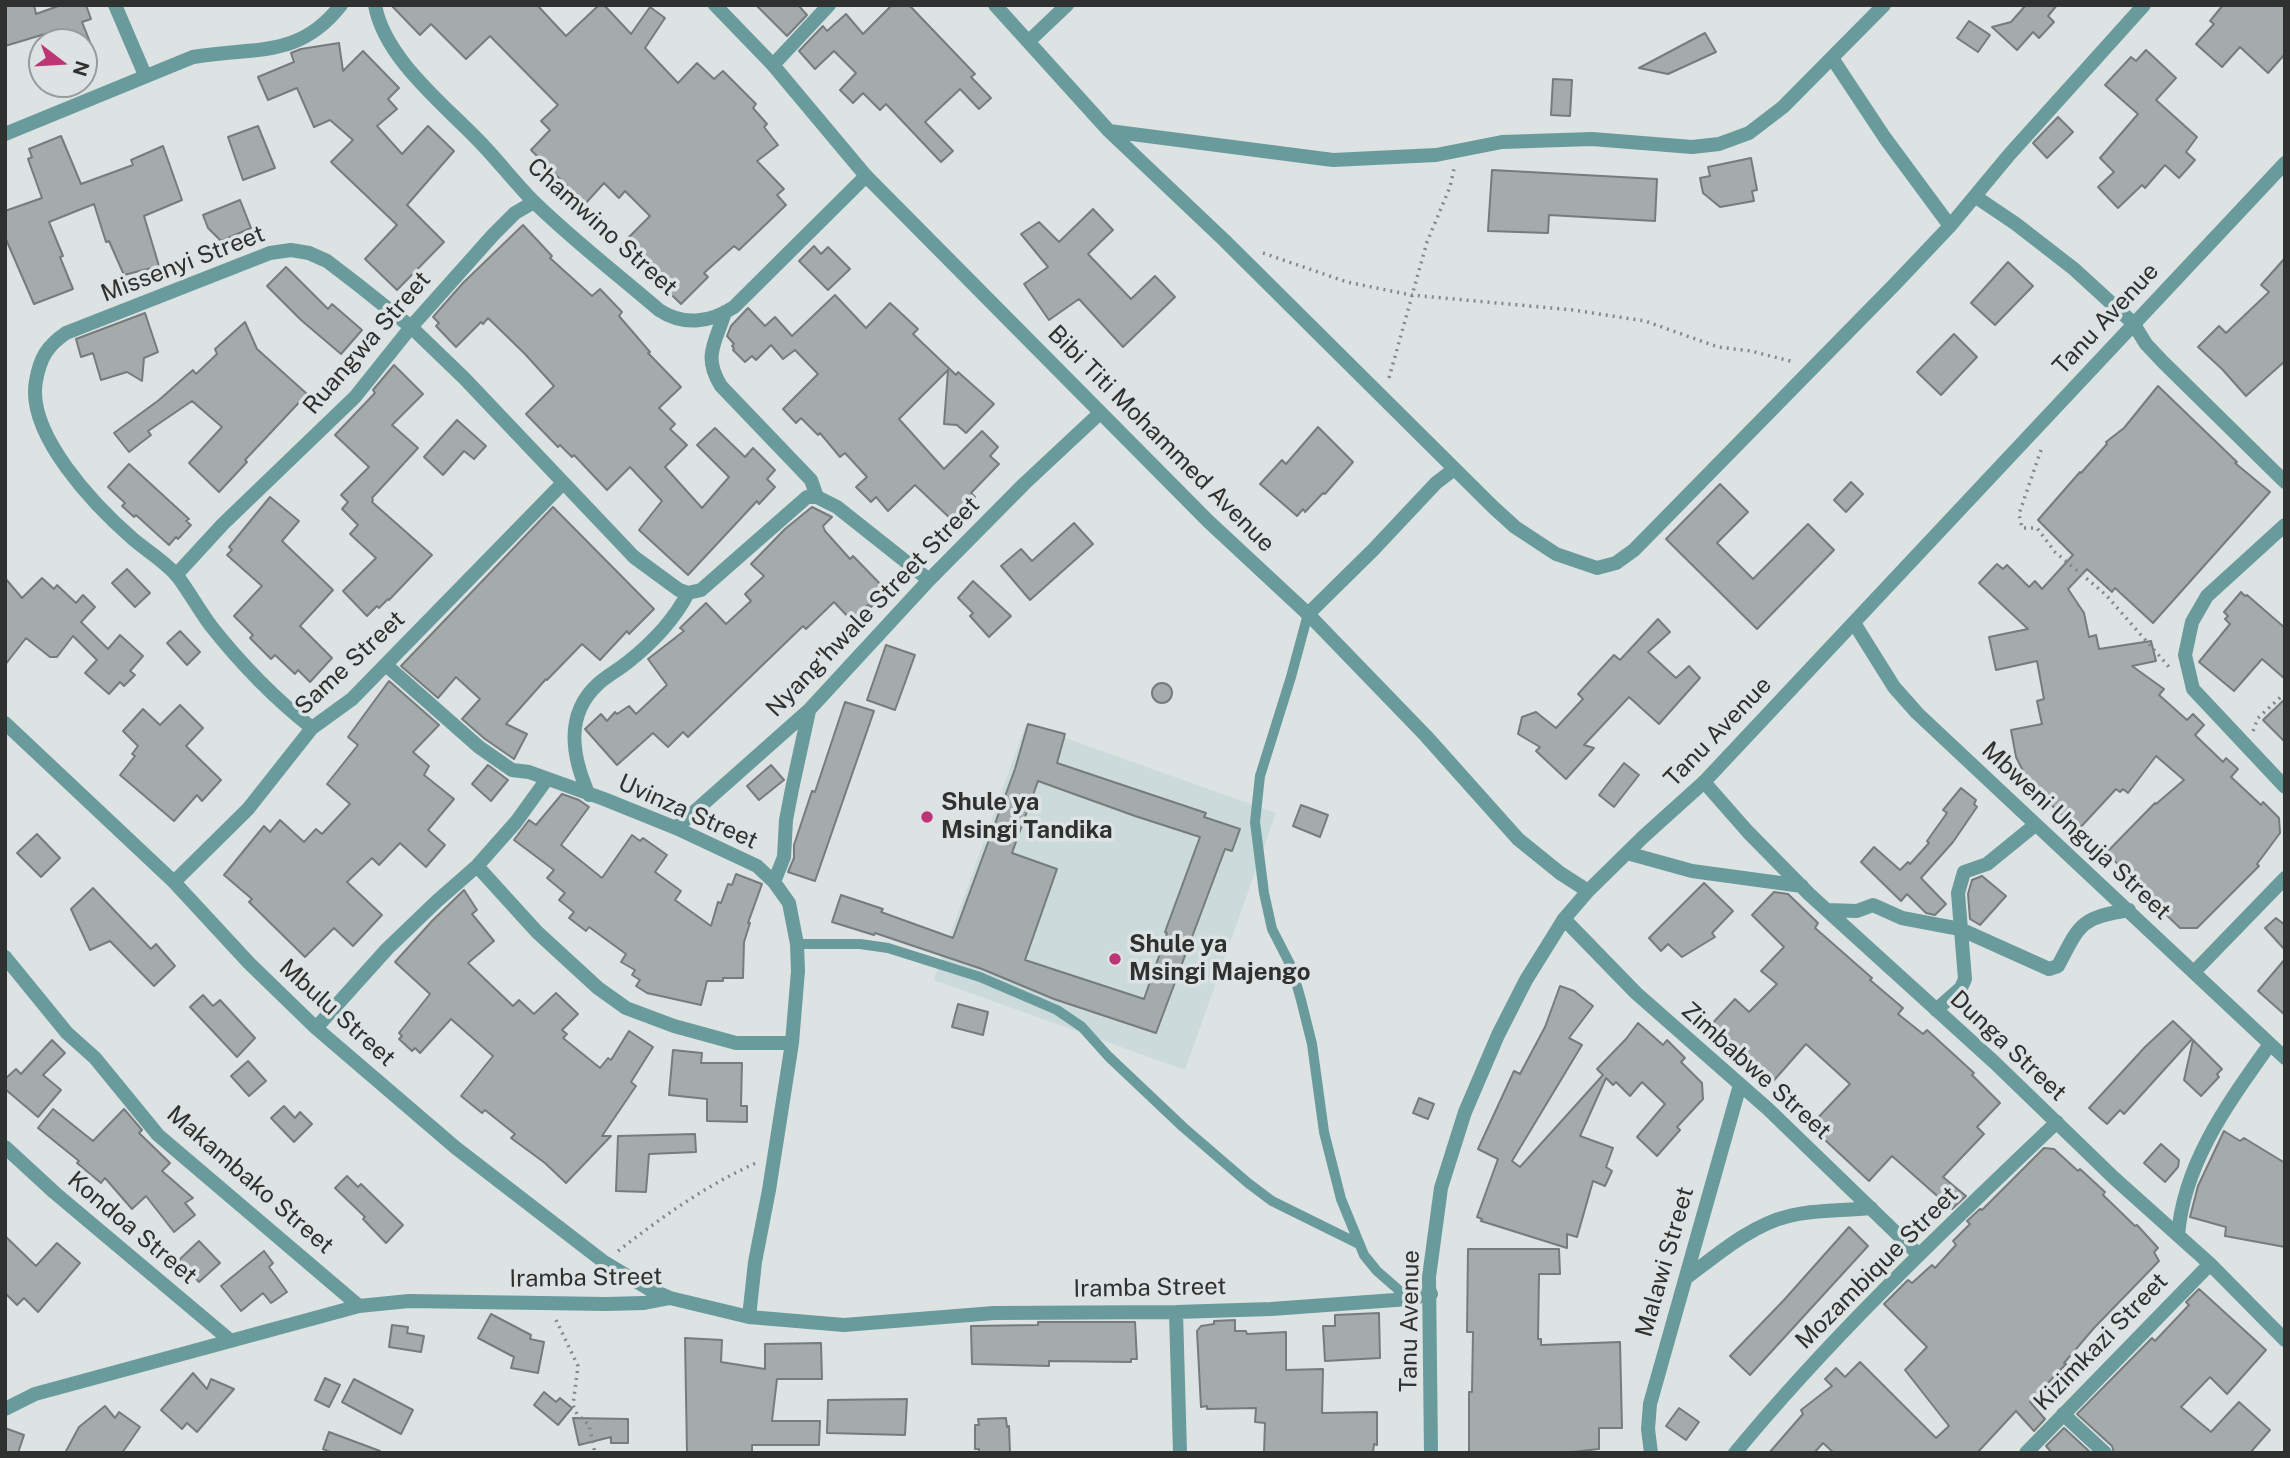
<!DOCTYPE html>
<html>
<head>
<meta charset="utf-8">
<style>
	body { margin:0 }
	#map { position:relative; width:2290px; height:1458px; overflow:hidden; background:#dde2e2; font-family:"Public Sans",sans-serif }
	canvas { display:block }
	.frame { position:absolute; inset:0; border:7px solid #2f3131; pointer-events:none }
	.north { position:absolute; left:28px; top:28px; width:70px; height:70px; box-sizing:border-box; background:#dde2e2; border:2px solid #979b9b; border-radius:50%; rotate:107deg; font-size:19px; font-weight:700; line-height:28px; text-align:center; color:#2f3131 }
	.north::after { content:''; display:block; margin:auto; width:24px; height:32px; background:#bd3574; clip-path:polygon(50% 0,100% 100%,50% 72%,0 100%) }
</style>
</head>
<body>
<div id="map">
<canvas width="2290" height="1458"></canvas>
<div class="frame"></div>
<div class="north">N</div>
</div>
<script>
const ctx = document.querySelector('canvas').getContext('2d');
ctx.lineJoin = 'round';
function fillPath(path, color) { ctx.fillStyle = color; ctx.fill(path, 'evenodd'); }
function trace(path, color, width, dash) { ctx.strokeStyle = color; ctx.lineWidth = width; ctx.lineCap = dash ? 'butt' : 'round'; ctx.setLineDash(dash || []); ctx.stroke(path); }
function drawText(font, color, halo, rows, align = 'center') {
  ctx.font = font + ' "Public Sans",sans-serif'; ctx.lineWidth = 7; ctx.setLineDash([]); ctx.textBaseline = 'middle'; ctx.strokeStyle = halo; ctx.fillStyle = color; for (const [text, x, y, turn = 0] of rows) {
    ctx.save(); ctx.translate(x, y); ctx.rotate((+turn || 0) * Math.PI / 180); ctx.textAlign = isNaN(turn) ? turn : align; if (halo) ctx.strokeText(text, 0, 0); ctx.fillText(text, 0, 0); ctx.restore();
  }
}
const built = new Path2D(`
	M1026,724L1276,813L1185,1070L934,980Z`);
const building = new Path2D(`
	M5,5H34L36,14L61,5H86L91,19L82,22L90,42H59L55,31L5,46Z
	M391,5H537L566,36L599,5H604L631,34L650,7L665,18L645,48L678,83L697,63L714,79L723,71L756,104L753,108L767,124L764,127L778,145L757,161L784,189L777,195L786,205L739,250L734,246L704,273L708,277L681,304L621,245L650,216L625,191L619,198L604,183L585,204L531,150L550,130L541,121L558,105L490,36L466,59L431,24L420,35Z
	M756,5H798L807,15L787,36Z
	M892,5H909L975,74L971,77L991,98L979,109L960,89L925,122L953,151L941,162L886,104L880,110L863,93L853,103L840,90L856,73L834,51L815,69L799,51L823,26L827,31L846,14L863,34Z
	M2026,5H2057L2048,16L2054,22L2039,38L2033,32L2017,50L1992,27L2011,22Z
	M2223,5H2285V54L2268,73L2240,47L2222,67L2196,44L2214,24L2210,21Z
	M1969,21L1990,35L1978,52L1957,38Z
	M1705,33L1716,52L1668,74L1639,68Z
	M339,43L343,71L363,51L399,88L388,99L397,109L377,126L402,154L428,126L454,151L407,205L444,242L397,290L365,259L397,225L331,162L353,140L330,120L314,127L297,88L268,100L258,77L294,62L291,53L301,49Z
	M2146,50L2176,78L2156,100L2197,137L2186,152L2195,160L2179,178L2165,165L2145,188L2142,185L2118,208L2098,187L2114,172L2100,158L2138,114L2105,85L2131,57L2136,61Z
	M1553,79L1572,80L1570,116L1551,115Z
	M2058,117L2073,132L2047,158L2033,143Z
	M258,126L275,168L243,180L228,137Z
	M61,136L81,184L133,165L131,160L163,146L182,200L144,216L159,266L124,275L109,241L106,242L94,204L49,222L63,256L60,257L73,289L34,304L5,237V211L42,198L28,159L32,157L29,149Z
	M1751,158L1757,190L1752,191L1754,201L1720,207L1703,193L1700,178L1710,176L1708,167Z
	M1492,170L1657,179L1655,221L1549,215L1548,233L1488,231Z
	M240,200L251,228L221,241L208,228L203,215Z
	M1093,209L1113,230L1088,254L1131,299L1155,276L1175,297L1123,347L1079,299L1049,320L1024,284L1048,267L1021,234L1039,222L1059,242Z
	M523,225L552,256L550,258L592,296L600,289L622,312L619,316L650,352L648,353L681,387L659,408L675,424L670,429L687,445L665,467L702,508L729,477L697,445L715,428L745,457L753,448L775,470L767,479L775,487L759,504L757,501L688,575L639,530L662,501L630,467L607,490L574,455L572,457L560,445L558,447L526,414L554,386L525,354L488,318L483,324L481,322L456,347L436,326L439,323L433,317L463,283Z
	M814,246L821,254L828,247L850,269L828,290L799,261Z
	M2285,258V361L2246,396L2222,369L2198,347L2219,326L2226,333L2269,292L2261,285Z
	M2008,262L2033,286L1995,325L1971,303Z
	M286,267L328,309L332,304L362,330L341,354L301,320L267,286Z
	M835,295L866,328L890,303L918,329L913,334L956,375L958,372L994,404L966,433L957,425L944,424L948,370L899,419L944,469L982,431L998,447L990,456L999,464L971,493L975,497L952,520L915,485L888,511L876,497L871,502L856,487L867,477L845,453L840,457L820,433L818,435L801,418L796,423L783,409L818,374L795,350L783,359L771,345L756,360L752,356L745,362L733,350L734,348L732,346L734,344L727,336L731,326L748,308L765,326L775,317L792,336Z
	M145,313L158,352L144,358L142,381L127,372L101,380L93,353L81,357L76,339Z
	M245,322L257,349L307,394L245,460L247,462L219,492L189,463L222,427L192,401L148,431L151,435L129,452L114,433L159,400L186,376L193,370L196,374L217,354L215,349Z
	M1954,334L1977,357L1941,395L1917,372Z
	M394,365L423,394L392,425L418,448L372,498L373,500L372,502L432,555L389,600L388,599L379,608L377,606L367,616L343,591L376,558L350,534L358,525L342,509L348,502L341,495L369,467L335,435L375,393L373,390Z
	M2158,386L2237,462L2235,463L2270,492L2153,623L2115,588L2112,592L2087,569L2068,589L2084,613L2089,637L2096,635L2099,649L2151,641L2156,661L2132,666L2164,689L2159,695L2187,720L2193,714L2204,725L2195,735L2223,762L2226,758L2238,769L2231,777L2261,805L2263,802L2279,818L2280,833L2257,864L2259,866L2197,928H2180L2157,906L2160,903L2106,853L2155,803L2156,804L2184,780L2156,756L2128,793L2123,789L2120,792L2116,789L2078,830L2047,801L2049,799L2029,783L2016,757L2011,730L2042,724L2037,701L2044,699L2037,661L1996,670L1989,637L2028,629L1979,583L1997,564L2003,569L2007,565L2029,587L2035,581L2042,589L2073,555L2038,520L2080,472L2081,473L2107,444L2106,442L2124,428Z
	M457,420L486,446L474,459L464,451L443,475L424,457Z
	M1318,427L1353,462L1325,494L1323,493L1305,512L1303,509L1297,516L1260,484L1282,460L1286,464Z
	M129,464L189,519L186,521L191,525L178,539L176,537L169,545L136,515L134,517L122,506L125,503L108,487Z
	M1851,482L1863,494L1846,512L1834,500Z
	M1720,484L1748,512L1717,543L1753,579L1808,524L1834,550L1757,629L1666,539Z
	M270,497L299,521L282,541L333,590L300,626L332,658L310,682L298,670L295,674L275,655L271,659L250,638L253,635L234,616L262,586L227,555L232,550L229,547Z
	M553,507L654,609L629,634L627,631L600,660L582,644L547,680L546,679L506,724L527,734L514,759L485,739L462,719L480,699L456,677L438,698L401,666Z
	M812,507L832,517L823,526L825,531L850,559L853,556L887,591L871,607L868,605L851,620L834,602L806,629L803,626L688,737L683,732L668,747L653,733L617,765L585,729L601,714L607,721L615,712L617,714L629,706L636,714L667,685L648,659L684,631L680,628L706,603L726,624L751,601L745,594L764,576L751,564L785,529Z
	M1074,523L1093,544L1030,600L1001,566L1021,549L1032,561Z
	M127,569L150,593L135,607L112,583Z
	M5,578L22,598L42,578L54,589L57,585L76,603L83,595L95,607L81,622L108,649L120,635L143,656L130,671L135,675L124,686L120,682L109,694L85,673L97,660L73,636L57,657H50L26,638L5,665Z
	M973,581L1011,616L989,637L970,616L973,613L958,598Z
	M2241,592L2245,596L2247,595L2285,628V679L2262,659L2234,691L2199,662L2230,624L2225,619L2228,616L2224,612Z
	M1658,619L1670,632L1648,652L1676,678L1689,666L1700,678L1659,724L1629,697L1584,745L1594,748L1566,779L1536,751L1540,747L1518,734L1522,717L1536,712L1556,728L1583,699L1578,694L1614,655L1620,660Z
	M180,631L200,652L187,665L167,643Z
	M886,645L915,655L895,710L867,700Z
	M389,681L439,725L413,752L429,766L424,775L454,799L428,830L445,845L426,867L400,843L379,865L372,858L347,882L382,915L353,946L334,928L305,957L249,902L252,899L224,875L264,826L270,832L280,820L304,842L316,829L322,834L350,804L327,784L358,745L348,737Z
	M1152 693a10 10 0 1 1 20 0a10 10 0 1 1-20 0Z
	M2285,699V742L2263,720Z
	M845,702L874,711L815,881L788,872L794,858V845L812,791L815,792Z
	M180,705L203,728L186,746L221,780L202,801L197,795L174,821L120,775L135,756L132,754L138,746L123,731L143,709L160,725Z
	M1028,724L1065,734L1057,763L1206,813L1204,817L1240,829L1232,851L1225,849L1156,1033L1054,999L982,969L875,933L874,935L832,922L841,895L883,909L881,912L953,938L1015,769ZM1038,781L1135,816L1200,837L1165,932L1167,933L1144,999L1025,960L1057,869L1012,853Z
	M1624,763L1639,775L1614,807L1599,795Z
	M488,765L508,780L491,801L472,784Z
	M771,765L784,780L759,800L747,786Z
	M1961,788L1976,800L1974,804L1977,807L1953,842L1921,878L1946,904L1935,915L1926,913L1907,894L1901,901L1861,862L1874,847L1900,870L1908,862L1910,864L1929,843L1927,841L1947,813L1943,810Z
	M562,794L579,800L589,807L561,845L602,878L632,835L640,841L643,838L667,855L655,872L681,891L675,900L711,926L718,902L721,903L728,884L732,885L736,874L762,884L748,923H750L744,942L743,978H723V981H707L701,1005L647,993L636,986L640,980L632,975L635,970L621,962L626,954L589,927L586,931L569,918L574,912L559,900L565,893L547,878L554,870L514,840L529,820L536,825Z
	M1301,805L1328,815L1320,837L1293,826Z
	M37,834L60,858L41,877L17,853Z
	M1982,876L2006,896L1980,925L1970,919L1968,894L1972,880Z
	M1704,883L1733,911L1712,933L1715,937L1682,957L1668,944L1661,951L1649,938Z
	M93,888L151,949L156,944L175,966L154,986L110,941L90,950L71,909Z
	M464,890L477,910L472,914L494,941L468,963L513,1006L519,1000L534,1014L556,993L578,1014L562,1030L567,1034L563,1038L600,1068L608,1058L611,1060L629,1031L653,1047L631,1082L636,1086L602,1136H611L566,1183L545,1163L511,1138L515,1134L485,1110L482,1113L461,1096L493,1056L451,1019L420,1053L415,1048L412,1051L399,1039L402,1036L399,1033L430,994L395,962L432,921Z
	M1774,892L1788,894L1818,923L1815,928L1872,978L1870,980L1903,1008L1898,1014L1923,1034L1927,1030L1974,1073L1972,1075L2000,1103L1977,1127L1984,1134L1943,1177L1966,1196L1952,1209L1892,1156L1869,1181L1810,1126L1850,1084L1806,1044L1769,1086L1740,1061L1743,1059L1709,1027L1735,999L1749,1012L1777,984L1761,971L1784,947L1752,915Z
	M2276,918L2285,925V950L2265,928Z
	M2285,959V1015L2258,991Z
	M1560,986L1574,991L1593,1006L1569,1038L1582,1045L1512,1161L1520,1167L1603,1075L1597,1069L1626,1039L1638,1023L1663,1045L1667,1040L1685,1058L1681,1062L1702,1083L1703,1099L1677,1127L1680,1130L1657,1156L1637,1137L1665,1104L1642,1082L1630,1096L1616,1082L1613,1085L1606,1078L1580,1136L1613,1148L1606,1167L1612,1171L1605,1186L1593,1181L1577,1237L1567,1234V1248L1481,1221L1482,1219L1477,1217L1498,1159L1478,1149L1514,1071L1520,1074L1545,1027Z
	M203,995L213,1006L220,1000L255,1038L237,1057L190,1007Z
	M958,1004L988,1012L983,1035L952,1027Z
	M2173,1021L2192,1039L2124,1114L2120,1110L2107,1124L2100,1118L2089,1108L2145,1047Z
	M52,1040L65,1053L43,1075L61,1090L38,1117L5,1089V1079L16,1069L21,1074Z
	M2193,1040L2222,1069L2217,1074L2219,1077L2201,1096L2184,1080Z
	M673,1050L702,1053L701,1063H742L741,1106H747V1122L707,1121V1099L669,1095Z
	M248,1061L266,1081L249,1096L231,1076Z
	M1419,1098L1434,1104L1428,1119L1413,1113Z
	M284,1106L295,1118L300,1112L312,1124L294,1142L271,1118Z
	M53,1109L93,1141L124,1109L142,1130L139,1133L170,1163L162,1171L193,1198L185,1203L195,1215L174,1232L146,1196L132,1209L105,1178L101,1183L77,1163L79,1161L38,1128Z
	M2224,1131L2240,1141L2244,1138L2285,1163V1247L2225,1236L2226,1227L2190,1217L2198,1186Z
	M695,1134L696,1152L649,1154L646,1192L616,1191L618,1136Z
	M2161,1144L2179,1160L2178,1167L2165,1182L2144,1163Z
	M2044,1148L2054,1149L2078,1171L2080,1169L2105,1192L2103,1195L2135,1226L2137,1225L2158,1248L2154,1252L2159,1261L2094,1328L2064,1363L2066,1364L2030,1402L2045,1419L2034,1431L2016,1411L1977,1453H1834L1823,1443L1814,1453H1769L1803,1414L1801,1410L1832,1386L1825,1379L1836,1368L1845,1377L1860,1362L1936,1438L1949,1426L1905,1370L1927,1347L1884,1304L1908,1280L1912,1283L1932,1265L1935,1268L1956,1245L1953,1241L1970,1224L1967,1221L1980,1209L1982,1210Z
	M347,1176L358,1187L361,1184L403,1225L386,1243L363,1219L365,1217L335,1188Z
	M1849,1227L1868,1246L1750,1375L1730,1356L1784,1300Z
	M5,1236L36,1266L57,1243L80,1263L38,1312L24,1298L17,1305L5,1293Z
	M199,1241L220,1263L199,1282L179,1260Z
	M1468,1249H1559L1560,1274H1539L1538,1339H1541V1345L1620,1342L1622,1428H1599V1449L1564,1453H1469V1392H1472L1473,1332H1467Z
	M264,1251L273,1263L269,1267L287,1292L271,1303L263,1293L241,1311L221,1286Z
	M2199,1289L2266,1350L2227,1394L2210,1377L2181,1407L2211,1432L2239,1402L2270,1430L2250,1453H2114L2112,1446L2077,1414L2152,1338L2155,1341L2189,1305L2186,1302Z
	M1379,1313L1380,1358L1325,1361L1323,1326H1335V1315Z
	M491,1314L531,1335L530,1339L544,1342L538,1373L511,1368L514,1357L478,1338Z
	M1235,1320V1331H1246L1247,1334L1286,1332V1370L1323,1369L1322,1413L1377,1412V1445L1374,1444L1373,1453H1264L1265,1423L1255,1422L1256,1408L1207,1409V1406L1201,1407L1197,1331L1201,1326L1214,1324V1321Z
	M1038,1322H1135L1137,1359H1131V1362L1049,1361V1366L972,1364L971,1326L1038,1325Z
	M392,1325L408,1327L407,1333L424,1336L421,1352L389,1347Z
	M685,1338L722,1340L721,1362L765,1369V1344L821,1343L822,1379H777L772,1421H820L819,1445H752V1453H687Z
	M193,1373L207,1389L211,1379L234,1389L197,1432L187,1423L182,1429L161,1410Z
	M325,1378L340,1385L329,1407L315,1400Z
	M354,1379L413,1410L401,1434L342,1402Z
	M544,1392L556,1402L560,1398L572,1408L558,1425L534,1405Z
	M907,1399L905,1435L827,1433L828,1400Z
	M105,1406L115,1418L119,1412L140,1427L122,1453H65L79,1427Z
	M1679,1408L1699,1422L1686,1440L1666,1426Z
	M573,1418L628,1419V1443H611V1437L579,1445Z
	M1006,1418L1007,1427L1009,1426L1010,1453H979V1449H975V1425H979L978,1419Z
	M5,1428L24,1435L18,1453H5Z
	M2064,1428L2091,1453H2052L2046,1446Z
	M329,1432L380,1451L379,1453H332L323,1449Z`);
const path = new Path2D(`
	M1263,253L1347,282L1411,295L1573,310L1645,321L1718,347L1751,351L1794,362
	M1389,378L1427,242L1450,187L1454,169
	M2041,450L2019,514L2022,528H2037L2055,552L2106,595L2169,667
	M2253,731L2258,718L2285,693
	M618,1251C662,1217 705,1186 756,1163
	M556,1320L578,1366L573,1405L577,1414L589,1425L595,1453`);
const service = new Path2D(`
	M1308,614L1291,677L1260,776L1255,822L1264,893L1272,929L1292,968L1301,1000L1312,1044L1324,1132L1341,1199L1364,1255L1377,1271L1409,1299
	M797,944H860L888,948L980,977L1057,1010L1082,1027L1108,1056L1183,1127L1248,1183L1272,1201L1357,1243`);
const minor = new Path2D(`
	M115,5L145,75
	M375,5C384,57 442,103 477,139C497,159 514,182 534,202C573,240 617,274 659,310C683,326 710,323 734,307L866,176
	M995,5L1109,131L1224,240L1493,507L1515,527L1556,554L1597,568L1616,563L1634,550L1896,283L1950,226L2009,155L2144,5
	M1029,41L1067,5
	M1832,58L1885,138L1950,226
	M773,65L829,5
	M1109,131L1333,160L1436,155L1502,142L1592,139L1692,147L1719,144L1749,133L1783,107L1884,5
	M5,134L193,57C254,46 298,60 341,5
	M1976,197L2016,224L2074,269L2133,323L2146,344L2163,362L2285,482
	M725,312C716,342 702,356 721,386L811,480L817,497
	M2285,525L2207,596L2192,622L2185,655L2193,689L2285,787
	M176,575L223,524L355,397L411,327L493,235L515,213L534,202
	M1308,614L1373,550L1436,483L1453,470
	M1854,623L1894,687L1917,713L2285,1058
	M386,665L479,747L512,770L529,772L604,799L676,828L757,866L774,882L789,903L797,944L798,971L792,1043L769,1190L755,1262L749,1317
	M5,723L174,882L249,963L316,1028L456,1148L604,1262L649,1289L670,1298
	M312,728C274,698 241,664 211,626C199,610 190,593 178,577C166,562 147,551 133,539C95,506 26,434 36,381C40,358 47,346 66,333L270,253L291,250L309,253L327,261L357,284L411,327L464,378L634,557L679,590L688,593L701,590L807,497H817L837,507L929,580
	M1704,782L1748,832L1809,894L1994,1062L2114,1178L2210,1264L2285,1340
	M589,795C572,757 564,715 598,684C607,676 618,670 628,662C652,643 674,620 688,593
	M676,828L809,710L929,580L1024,484L1100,413
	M1627,853L1692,871L1802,886
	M477,866L537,932L598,988L626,1008L674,1026L736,1043H792
	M174,882L248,809L312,728L352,699L562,484
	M774,882L784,857L786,820L792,789L809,711
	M1827,910L1857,911L1873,905L1902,918L1960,929L2049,969L2058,966C2080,924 2080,918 2129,910
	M1564,919L1636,993L1768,1109L1919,1255
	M5,957L67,1033L95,1058L158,1135L359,1306
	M2194,972L2285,878
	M1936,1010L1961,988L1965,979L1958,893L1964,872L1987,864L2035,825
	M316,1028L387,949L437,901L477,866L516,822L547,779
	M5,1147L55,1193L231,1341
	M2178,1235C2184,1162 2229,1102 2270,1044
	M1686,1278C1717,1255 1751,1225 1789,1216C1815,1209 1844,1211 1871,1208
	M1176,1312L1180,1453
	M5,1409L35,1394L359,1306L409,1301L606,1304L644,1303L670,1298L749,1317L844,1325L994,1313L1176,1312L1271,1309L1409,1299L1431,1294
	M2063,1414L2105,1453
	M1651,1453L1648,1429L1650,1404L1740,1085
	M1735,1453C1833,1334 1946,1228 2057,1122
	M2026,1453L2210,1264`);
const tertiary = new Path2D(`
	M715,5L773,65L866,176L1208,521L1308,614L1426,736L1518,839L1560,873L1588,891
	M1431,1453L1429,1277L1441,1188L1465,1112L1498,1035L1526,980L1564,919L1588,891L1643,837L1704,782L2285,163`);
const markers = [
	[927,817,7,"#bd3574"],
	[1115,959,7,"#bd3574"]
];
const streetNames = [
	["Chamwino Street",602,227,42],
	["Missenyi Street",183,264,-21],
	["Tanu Avenue",2106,319,-47],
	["Ruangwa Street",367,343,-49],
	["Bibi Titi Mohammed Avenue",1161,439,45],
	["Nyang'hwale Street Street",873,607,-46],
	["Same Street",350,663,-43],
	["Tanu Avenue",1718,732,-46],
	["Uvinza Street",688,812,24],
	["Mbweni Unguja Street",2076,831,43],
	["Mbulu Street",337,1013,42],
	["Dunga Street",2008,1046,43],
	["Zimbabwe Street",1756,1071,42],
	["Makambako Street",250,1180,41],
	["Kondoa Street",132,1228,40],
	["Malawi Street",1665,1262,-74],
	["Mozambique Street",1877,1268,-45],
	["Iramba Street",586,1278,-1],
	["Iramba Street",1150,1288,-1],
	["Tanu Avenue",1410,1321,-89],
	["Kizimkazi Street",2101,1342,-46]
];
const poiNames = [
	["Shule ya",941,803],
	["Msingi Tandika",941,831],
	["Shule ya",1129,945],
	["Msingi Majengo",1129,973]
];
fillPath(built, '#cbdada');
fillPath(building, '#a5aaaa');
trace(building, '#767b7b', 2);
trace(path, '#848888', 3.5, [2, 5]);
trace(service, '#699a9c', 10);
trace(minor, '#699a9c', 14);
trace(tertiary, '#699a9c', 14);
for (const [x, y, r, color] of markers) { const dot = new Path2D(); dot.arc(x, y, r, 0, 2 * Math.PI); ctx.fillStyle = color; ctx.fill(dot); trace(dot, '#dde2e2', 2.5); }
drawText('24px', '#2f3131', '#dde2e2', streetNames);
drawText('bold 24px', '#2f3131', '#dde2e2', poiNames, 'left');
</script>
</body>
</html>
